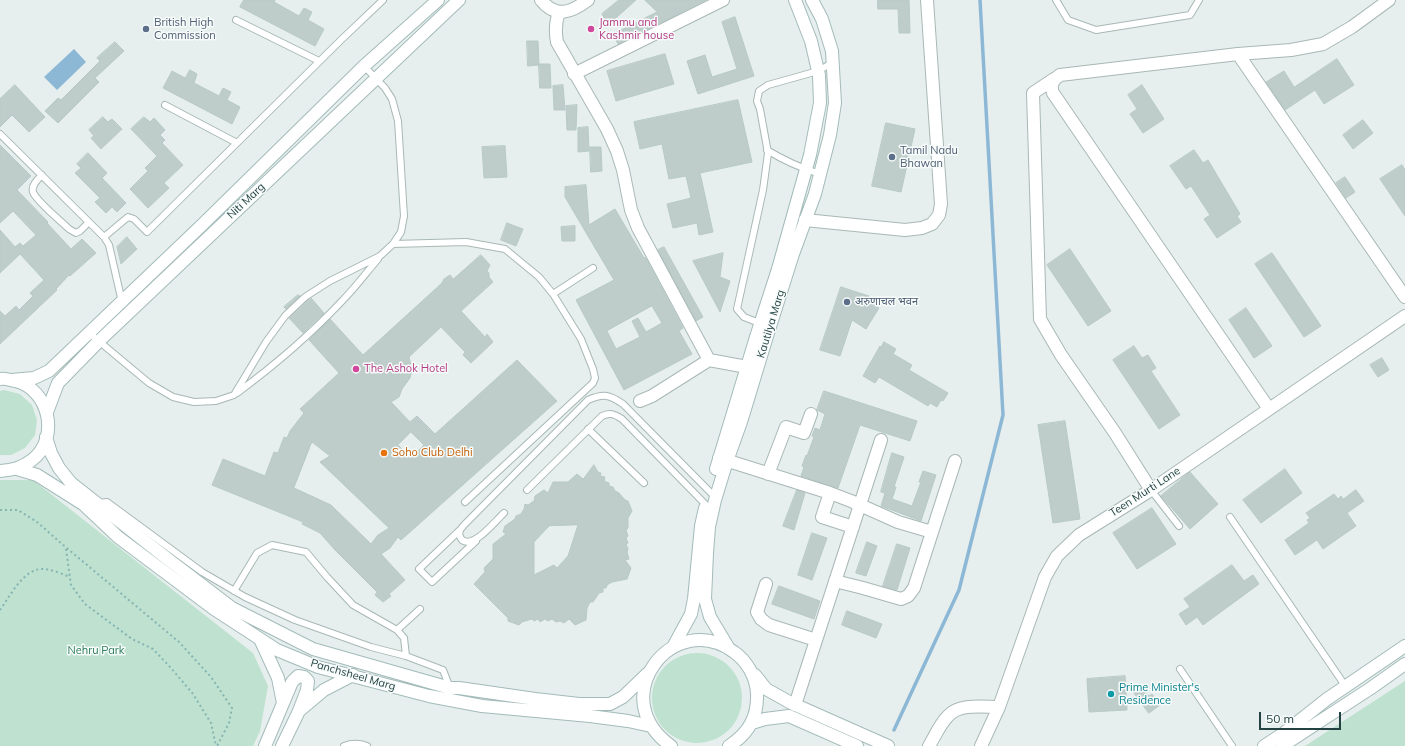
<!DOCTYPE html>
<html>
<head>
<meta charset="utf-8">
<style>
	body { margin:0 }
	#map { position:relative; width:1405px; height:746px; overflow:hidden; background:#e6efed; font-family:Mulish,sans-serif }
	canvas { display:block }
	.scale { position:absolute; left:1259px; top:712px; width:82px; height:18px; box-sizing:border-box; border:2px solid #234342; border-top:0; padding-left:5px; font-size:12px; line-height:14px; white-space:nowrap; color:#234342; -webkit-text-stroke:3px #f7fbfa; paint-order:stroke }
</style>
</head>
<body>
<div id="map">
<canvas width="1405" height="746"></canvas>
<div class="scale">50 m</div>
</div>
<script>
const ctx = document.querySelector('canvas').getContext('2d');
ctx.lineJoin = 'round';
function fillPath(path, color) { ctx.fillStyle = color; ctx.fill(path, 'evenodd'); }
function trace(path, color, width, dash) { ctx.strokeStyle = color; ctx.lineWidth = width; ctx.lineCap = dash ? 'butt' : 'round'; ctx.setLineDash(dash || []); ctx.stroke(path); }
function drawText(font, color, halo, rows, align = 'center') {
  ctx.font = font + ' Mulish,"Noto Sans Devanagari",sans-serif'; ctx.lineWidth = 3; ctx.setLineDash([]); ctx.textBaseline = 'middle'; ctx.strokeStyle = halo; ctx.fillStyle = color; for (const [text, x, y, turn = 0] of rows) {
    ctx.save(); ctx.translate(x, y); ctx.rotate((+turn || 0) * Math.PI / 180); ctx.textAlign = isNaN(turn) ? turn : align; if (halo) ctx.strokeText(text, 0, 0); ctx.fillText(text, 0, 0); ctx.restore();
  }
}
const green = new Path2D(`
	M4,390L20,394L32,405L37,420L35,435L25,448L11,455H0V391Z
	M0,480H33L253,653L268,686L260,731L253,746H0Z
	M652 698a45 45 0 1 1 90 0a45 45 0 1 1-90 0Z
	M1405,681V746H1305Z`);
const water = new Path2D(`
	M74,49L86,62L57,90L44,77Z`);
const stream = new Path2D(`
	M894,730L959,590L1003,415L980,0`);
const building = new Path2D(`
	M244,0H275L274,2L299,16L304,8L312,12L308,20L324,29L315,46L240,7Z
	M619,0H636L608,25L602,14Z
	M645,0H706L618,44L613,34L657,12Z
	M878,0H909L910,33H899L898,9H878Z
	M735,17L754,76L698,94L687,61L705,55L712,77L737,69L722,22Z
	M527,41H538L539,65L528,66Z
	M115,42L124,51L95,78L99,82L58,123L45,111L58,98L61,100L100,61L97,58Z
	M665,54L674,84L616,101L607,71Z
	M1337,59L1354,85L1324,104L1315,90L1285,110L1266,82L1284,71L1294,87Z
	M539,64H550L551,88H540Z
	M190,70L197,74L194,83L219,96L223,88L231,92L227,100L240,107L232,124L163,88L172,71L185,78Z
	M15,85L45,117L29,132L12,115L0,127V99Z
	M563,85L565,110H554L553,86Z
	M1142,85L1164,119L1143,133L1130,114L1137,109L1128,95Z
	M738,100L752,162L700,173L713,232L699,235L697,223L673,228L667,204L691,198L686,176L669,179L662,144L640,149L634,122Z
	M577,105L576,130H567L566,106Z
	M103,117L108,122L112,119L122,129L101,149L91,138L94,136L89,130Z
	M144,117L150,122L154,118L165,130L160,135L165,140L162,143L183,165L164,183L169,188L148,208L130,189L148,171L145,168L157,156L131,129Z
	M1363,120L1373,133L1353,149L1343,135Z
	M886,123L915,129L901,192L872,186Z
	M588,127L589,151L578,152V128Z
	M0,145L31,176L17,190L48,222L47,223L71,249L82,239L96,253L70,276L69,275L56,289L57,290L0,344V311L5,316L16,306L19,310L33,296L30,293L44,280L20,254L0,273V230L15,247L20,243L23,246L36,235L13,211L0,223Z
	M505,146L507,177L484,178L482,147Z
	M590,147H601L602,171L591,172Z
	M1194,150L1203,163L1208,160L1240,214L1237,216L1241,222L1217,238L1204,219L1210,215L1191,186L1186,189L1170,166Z
	M88,153L107,173L102,178L126,203L117,212L112,207L106,213L95,202L100,198L75,173L81,168L77,164Z
	M1402,165L1405,170V216L1380,179Z
	M1345,177L1355,192L1346,198L1336,183Z
	M586,185L589,225L615,209L644,258L645,257L683,328L679,331L692,354L624,390L576,300L614,280L565,197V187ZM652,306L662,323L646,332L638,318L632,321L640,337L616,349L607,331Z
	M507,223L523,229L516,246L501,240Z
	M575,226V241H562L561,227Z
	M127,237L137,249L121,264L117,247Z
	M664,247L703,317L696,321L658,250Z
	M1070,249L1111,311L1088,326L1047,265Z
	M723,253L720,277L730,281L720,312L693,261Z
	M1272,253L1321,326L1304,337L1255,264Z
	M481,255L490,265L487,271L489,273V277L493,282L461,311L485,337L487,334L493,342L471,363L463,355L465,352L441,327L409,357L412,370L410,378L402,389L399,397L391,402L410,422L417,416L435,434L517,360L557,401L401,540L398,537L390,548L381,554L405,580L389,594L391,596L383,602L375,595L377,592L335,550L320,533L302,524L303,522L212,485L223,459L265,476L274,452L278,453L284,437L287,438L290,431L304,413L300,409L339,373L309,340L330,319L363,355L442,283L444,279L450,275L453,279ZM411,432L424,445L411,458L398,445ZM312,442L330,456L320,462L389,528L378,535L371,544L331,505L294,488Z
	M841,287L869,296L867,300L879,308L866,329L852,320L840,356L820,350Z
	M298,295L300,296L286,309L284,307Z
	M311,298L324,313L303,333L289,318Z
	M1246,308L1272,346L1254,358L1229,320Z
	M884,342L896,349L893,354L912,365L909,370L948,393L943,401L941,400L937,407L930,403L928,406L879,377L875,383L863,376L880,346L881,347Z
	M1134,346L1142,358L1148,355L1156,368L1151,371L1180,415L1159,429L1113,360Z
	M1382,358L1389,370L1378,377L1370,365Z
	M824,391L917,421L910,441L860,425L838,488L801,476L804,467L802,466L806,455L807,456L814,437L812,436L815,428L820,430L825,414L817,410Z
	M1065,421L1080,519L1053,523L1038,425Z
	M892,453L904,457L894,487H896L892,499L912,506L921,482H919L923,471L936,475L921,521L881,506L885,493L881,492Z
	M594,465L598,472L601,473L600,476L605,477L604,481L609,483V486L613,487L615,491L619,493L625,500L628,501L632,511L628,518V528L626,530L628,536L626,538L628,543L626,544L628,549L627,552L629,559L625,560L631,568L627,579L612,582L607,585L606,588H603V592L599,593L593,602H590L587,608L586,620L575,625L569,619L564,623L560,621L556,622L552,619L548,621L545,619L540,622L538,619L534,621L532,619L522,622L519,625L508,621V618L474,584L485,572L484,568L493,559V544L506,534L503,532L505,526L515,519L516,516L521,514L524,509L525,504L528,505L534,501L535,496L544,490L548,493L553,482H568L577,474L583,479ZM578,525L568,556L557,568L554,565L534,575V542L549,526Z
	M1285,469L1302,493L1261,523L1243,500Z
	M1190,472L1218,504L1190,529L1161,496Z
	M797,490L805,493L794,530L783,526Z
	M1356,490L1364,501L1347,513L1356,526L1323,549L1317,540L1295,555L1285,540L1309,523L1307,520L1310,518L1306,513L1334,494L1338,499L1341,496L1343,499Z
	M1152,508L1176,544L1137,569L1113,533Z
	M812,533L827,538L812,580L798,575Z
	M867,542L877,546L866,576L856,573Z
	M897,544L910,548L897,590L883,586Z
	M1232,565L1244,581L1253,575L1259,584L1203,625L1197,617L1186,625L1179,614L1190,607L1184,599Z
	M779,586L820,601L814,619L772,604Z
	M847,611L882,624L876,638L842,625Z
	M1125,676L1127,710L1089,712L1087,679Z
	M1129,686L1144,691L1149,696L1152,694L1160,705L1149,713Z`);
const path = new Path2D(`
	M0,510H18L37,522L62,544L179,642L211,677L232,708L229,723L217,746
	M66,549L71,585L85,604L132,639L153,649L171,668L193,694L211,723L216,746
	M0,610C10,596 24,568 43,569C51,569 62,574 70,577`);
const lane = new Path2D(`
	M1056,0L1068,20L1096,30L1190,15L1199,0
	M236,20L319,61
	M165,105L237,143
	M0,134L104,237L109,245L122,302
	M767,150C783,160 801,168 820,174
	M42,175C38,179 31,185 33,192C36,201 62,222 69,229L76,233L80,231L89,222
	M104,237L128,217L134,219L147,232L342,39L383,0
	M393,244L466,242L505,249L539,277L553,294L581,339L593,369L595,378L593,383L465,502
	M553,294L593,268
	M762,324L744,317L737,309L763,190L768,153L760,109L757,101L759,91L768,85L818,71L832,63
	M89,333L149,383L173,397L194,402L216,401L234,395L266,342L285,316L305,297L330,281L380,256L393,244L401,232L404,216L398,121L392,99L385,88L364,66
	M237,393C275,365 310,335 342,301C355,288 366,273 378,259
	M588,429L644,483
	M527,490L602,416C610,412 614,414 622,419L708,507
	M1151,490L1179,526
	M99,503L107,502L202,572L245,597L295,620L371,647L406,656L443,670L450,688
	M504,513C496,520 474,549 462,540C461,539 460,536 459,535L460,530L464,525L588,400C604,393 610,395 623,404L716,498
	M1230,517L1346,687
	M460,530L419,569L432,582L476,541
	M234,591L257,553L272,545L306,552L327,577L353,605L397,630L404,638L406,656
	M397,630L420,609
	M1180,669L1232,746
	M344,746C352,743 359,743 367,746`);
const street = new Path2D(`
	M541,0C556,19 572,12 588,0
	M559,12C555,23 555,31 557,42L607,129L617,151L623,170L631,210L638,228L709,360L747,367
	M1238,54L1405,297
	M574,74L723,0
	M1054,79L1033,93L1040,319L1061,355L1115,433L1151,490
	M805,220L905,230L922,228L932,224L939,215L941,204L927,0
	M640,401L652,396L709,360
	M1269,409L1053,93C1050,84 1053,80 1060,75L1238,54L1291,50L1323,44L1352,27L1389,0
	M719,458L830,493L851,501L898,522L932,532
	M768,474L786,427L804,433L811,414
	M830,493L822,517L853,527
	M835,581L863,588L901,599L908,596L914,588L955,461
	M766,584L757,612L761,619L769,625L816,640
	M795,705L881,440
	M929,746C935,736 940,724 948,716C959,703 984,707 999,707
	M981,746L999,707L1045,577L1057,556L1079,535L1151,490L1405,316`);
const secondary = new Path2D(`
	M0,379C5,378 10,380 15,381C50,389 60,439 32,460C22,468 12,470 0,471
	M11,380L34,378L49,371L202,225L364,66L438,0
	M47,412L58,383L99,341L459,0
	M46,437L51,453L59,468L71,483L169,560L232,608L313,649L450,688H459L535,699L579,704H610L623,697L648,673
	M17,469L37,475L83,504L118,537L214,609L277,650L318,667L429,696L482,706L590,716L628,721L651,726
	M716,469L756,337L778,269L810,155L820,103L819,75L811,41L795,0
	M260,639L278,678L283,703
	M673,647L691,614L694,599L701,526L705,508
	M728,647L710,617L705,599L707,553L709,527L715,500L727,461L741,422L768,333L793,254L815,194L830,135L835,103L832,51L822,19L812,0
	M755,675L766,689L791,703L888,746
	M752,723L765,719L789,716L857,746
	M265,746L292,682L298,676L304,677L308,681L307,690L299,711
	M282,746L299,711L324,690L353,675
	M671,746C603,697 674,608 734,652C747,661 756,677 757,693C758,717 749,733 729,746
	M1264,746L1284,733L1327,699L1405,646
	M1282,746L1371,688L1405,664`);
const markers = [
	[146,29,4,"#5c6f8a"],
	[591,29,4,"#d1479c"],
	[892,157,4,"#5c6f8a"],
	[847,302,4,"#5c6f8a"],
	[356,369,4,"#d1479c"],
	[384,453,4,"#e8710a"],
	[1111,694,4,"#0f9aa8"]
];
const serviceNames = [
	["British High",154,23],
	["Commission",154,36],
	["Tamil Nadu",900,151],
	["Bhawan",900,164],
	["अरुणाचल भवन",855,302]
];
const hotelNames = [
	["Jammu and",599,23],
	["Kashmir house",599,36],
	["The Ashok Hotel",364,369]
];
const streetNames = [
	["Niti Marg",246,201,-43],
	["Kautilya Marg",771,324,-73],
	["Teen Murti Lane",1145,492,-33],
	["Panchsheel Marg",353,675,16]
];
const foodNames = [
	["Soho Club Delhi",392,453]
];
const parkNames = [
	["Nehru Park",96,651]
];
const cultureNames = [
	["Prime Minister's",1119,688],
	["Residence",1119,701]
];
fillPath(green, '#bee1d0');
fillPath(water, '#8cb8d6');
trace(stream, '#8cb8d6', 3.5);
fillPath(building, '#becdca');
trace(building, '#b7c9c6', 1);
trace(lane, '#a8b8b6', 8);
trace(street, '#a8b8b6', 14);
trace(secondary, '#a3bbba', 14);
trace(path, '#85b4b1', 2, [2, 3]);
trace(lane, '#fff', 6);
trace(street, '#fff', 12);
trace(secondary, '#fff', 12);
for (const [x, y, r, color] of markers) { const dot = new Path2D(); dot.arc(x, y, r, 0, 2 * Math.PI); ctx.fillStyle = color; ctx.fill(dot); trace(dot, '#f7fbfa', 1.5); }
drawText('11px', '#4e5e75', '#f7fbfa', serviceNames, 'left');
drawText('11px', '#b23c85', '#f7fbfa', hotelNames, 'left');
drawText('11px', '#234342', '#f7fbfa', streetNames);
drawText('11px', '#c56008', '#f7fbfa', foodNames, 'left');
drawText('11px', '#2b7c5e', '#f7fbfa', parkNames);
drawText('11px', '#0d838f', '#f7fbfa', cultureNames, 'left');
</script>
</body>
</html>
